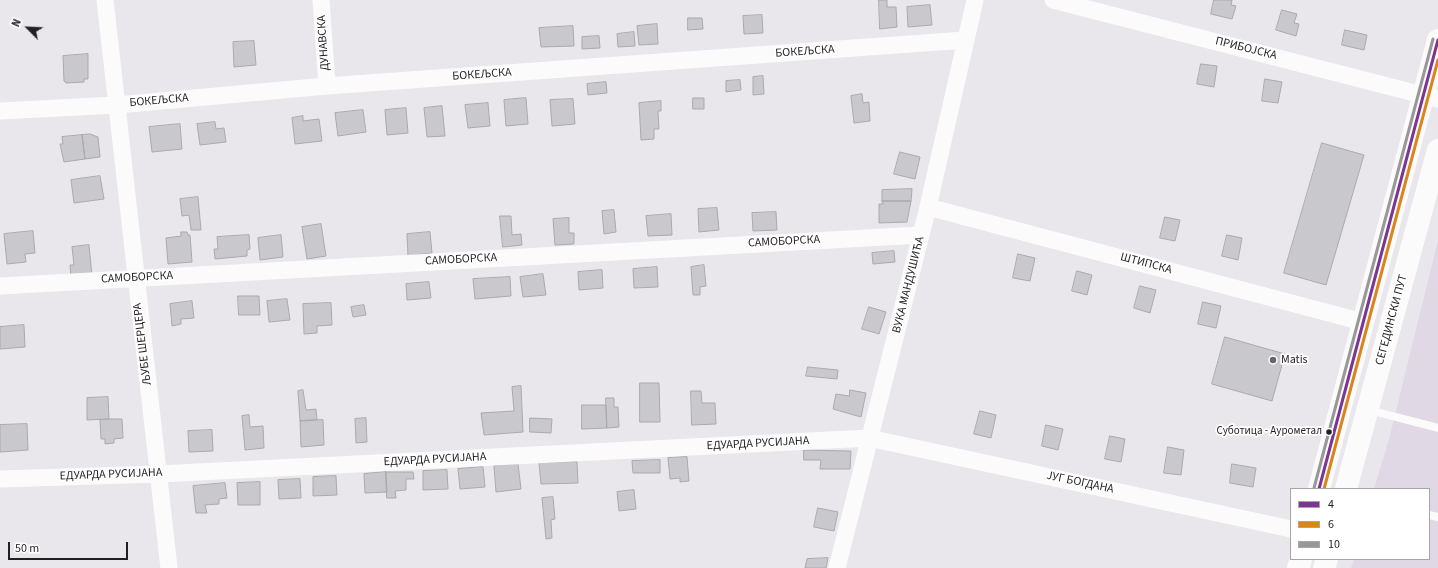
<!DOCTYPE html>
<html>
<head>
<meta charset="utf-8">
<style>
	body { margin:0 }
	#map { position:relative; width:1438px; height:568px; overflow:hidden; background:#eae7ec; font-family:"Source Sans 3",sans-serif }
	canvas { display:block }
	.legend { position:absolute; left:1290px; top:488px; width:140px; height:72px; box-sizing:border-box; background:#fff; border:1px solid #a7a5a7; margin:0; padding:5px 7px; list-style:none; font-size:12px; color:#221f23 }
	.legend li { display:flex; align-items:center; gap:8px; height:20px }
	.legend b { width:20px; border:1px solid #a7a5a7 }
	.north { position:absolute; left:8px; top:8px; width:40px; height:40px; -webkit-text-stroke:3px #fff; paint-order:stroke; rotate:294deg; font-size:11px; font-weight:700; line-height:16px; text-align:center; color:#221f23 }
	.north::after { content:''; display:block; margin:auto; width:14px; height:18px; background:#221f23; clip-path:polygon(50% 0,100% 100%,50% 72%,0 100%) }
	.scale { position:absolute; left:8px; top:542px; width:120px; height:18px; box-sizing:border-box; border:2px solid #221f23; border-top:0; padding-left:5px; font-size:12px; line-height:14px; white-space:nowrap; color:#221f23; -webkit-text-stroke:3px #fff; paint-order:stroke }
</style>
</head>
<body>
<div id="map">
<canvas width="1438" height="568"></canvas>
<ul class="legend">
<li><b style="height:5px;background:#7c3592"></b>4</li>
<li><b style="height:5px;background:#d8851c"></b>6</li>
<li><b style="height:5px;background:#999899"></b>10</li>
</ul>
<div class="north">N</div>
<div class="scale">50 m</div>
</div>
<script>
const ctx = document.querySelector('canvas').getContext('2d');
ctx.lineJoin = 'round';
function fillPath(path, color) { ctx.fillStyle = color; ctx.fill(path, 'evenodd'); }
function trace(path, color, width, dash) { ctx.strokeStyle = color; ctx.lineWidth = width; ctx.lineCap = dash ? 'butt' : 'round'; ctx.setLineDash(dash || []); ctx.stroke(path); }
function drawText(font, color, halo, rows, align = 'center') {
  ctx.font = font + ' "Source Sans 3",sans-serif'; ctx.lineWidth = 3.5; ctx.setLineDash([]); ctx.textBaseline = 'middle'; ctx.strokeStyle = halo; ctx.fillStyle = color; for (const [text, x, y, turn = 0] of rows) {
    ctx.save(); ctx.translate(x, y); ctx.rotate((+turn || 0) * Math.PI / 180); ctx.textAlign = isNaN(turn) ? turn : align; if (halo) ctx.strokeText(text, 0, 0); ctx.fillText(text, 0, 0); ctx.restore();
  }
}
const built = new Path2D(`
	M1438,240V568H1351L1354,559H1429V489H1374L1389,439Z`);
const building = new Path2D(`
	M879,0H887V7H896L897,27L880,29Z
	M1214,0H1232L1231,5L1236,6L1232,19L1211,14Z
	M930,5L932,25L908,27L907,7Z
	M1282,10L1297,14L1294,23L1299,24L1296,36L1276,30Z
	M762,15L763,33L744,34L743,16Z
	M688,18H702L703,29L688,30Z
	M657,24L658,44L639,45L637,26Z
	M573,26L574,46L541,47L539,28Z
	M1345,30L1367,35L1364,50L1342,45Z
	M634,32L635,46L618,47L617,34Z
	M599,36L600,48L582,49V37Z
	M254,41L256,65L234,67L233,42Z
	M88,54V79H84V82L66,83L64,81L63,56Z
	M1201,64L1217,66L1214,87L1197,84Z
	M763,76L764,94L753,95V77Z
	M1265,79L1282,82L1278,103L1262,101Z
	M740,80L741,90L726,92V81Z
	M606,82L607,93L588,95L587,84Z
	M862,94L863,103L869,102L870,121L854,123L851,96Z
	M526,98L528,124L506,126L504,100Z
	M693,98H704V109H693Z
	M573,99L575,124L552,126L550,100Z
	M661,101V111H658L659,129H654V139L641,140L639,103Z
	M488,103L490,126L468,128L465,105Z
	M442,106L445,136L427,137L424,108Z
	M406,108L408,133L387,135L385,110Z
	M363,110L366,132L338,136L335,113Z
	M303,116V121L319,119L322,141L295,144L292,118Z
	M215,122L216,129L224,128L226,142L200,145L197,124Z
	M180,124L182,149L152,152L149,127Z
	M90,134L98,137L100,157L85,159L82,135Z
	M82,135L85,159L64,162L60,144H63L62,137Z
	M1322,143L1364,155L1326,285L1284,273Z
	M900,152L920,157L915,179L894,174Z
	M100,176L104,199L74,203L71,180Z
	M912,189L911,201H882V190Z
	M198,197L201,230H191L189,215L182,216L180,199Z
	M882,201H911L907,222L879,223V204H883Z
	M717,208L719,230L699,232L698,209Z
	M614,210L616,232L604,234L602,211Z
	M776,212L777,230L753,231L752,213Z
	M671,214L672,235L648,236L646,216Z
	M500,216H511L512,235L521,234L522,245L503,247Z
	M1165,217L1180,220L1175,241L1160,238Z
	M569,218V233H574V244L555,245L553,219Z
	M321,224L326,256L307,259L302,227Z
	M33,231L35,253L25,254L26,262L7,264L4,234Z
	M181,232H187L188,235H190L192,262L168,264L166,238L181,236Z
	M430,232L432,253L408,256L407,234Z
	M249,235L250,249L247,250V256L215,259L214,249H218L217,237Z
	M281,235L283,257L260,260L258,238Z
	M1227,235L1242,238L1238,260L1222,256Z
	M89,245L92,276L71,278L70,265H74L72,247Z
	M894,251L895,262L873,264L872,253Z
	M1018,254L1035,258L1030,281L1013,278Z
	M704,265L706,286L700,287V295H693L691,267Z
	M657,267L658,287L634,288L633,269Z
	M602,270L603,288L579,290L578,272Z
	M1077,271L1092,275L1087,295L1072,291Z
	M543,274L546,295L523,297L520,277Z
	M510,277L511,296L475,299L473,279Z
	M429,282L431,298L407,300L406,284Z
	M1140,286L1156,290L1150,313L1134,308Z
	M238,296H259L260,315H239Z
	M287,299L290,320L269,322L267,301Z
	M192,301L194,318L181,319V324L172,326L170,304Z
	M1203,302L1221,306L1216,328L1198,324Z
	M331,303L332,325L317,326V333L304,334L303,304Z
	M364,305L366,315L353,317L351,307Z
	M869,307L886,312L879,334L862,329Z
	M24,325L25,347L0,349V327Z
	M1225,337L1285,354L1272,401L1212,384Z
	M808,367L838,370L837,379L806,376Z
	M640,383H659L660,422H640Z
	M521,386L523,432L484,435L481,413L514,411L512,387Z
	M303,390L306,410L316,409L317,420L300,421L298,391Z
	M850,390L866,393L861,417L833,409L836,394L849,396Z
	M691,391H701L702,403H715L716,424L692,425Z
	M108,397L109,419L87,420V398Z
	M606,398H614V407H618L619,427L607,428Z
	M582,405H606L607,428L582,429Z
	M980,411L996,415L991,438L974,434Z
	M249,415L250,427L263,426L264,448L245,450L242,416Z
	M366,418L367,442L356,443L355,419Z
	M530,418L552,419L551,433L530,432Z
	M109,419H122L123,438L114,439V443L105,444V439H101L100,420Z
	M323,420L324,445L301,447L300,421Z
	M27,424L28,450L0,452V425Z
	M1046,425L1063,429L1058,450L1042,446Z
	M212,430L213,451L189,452L188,431Z
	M1110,436L1125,439L1121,462L1105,459Z
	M1168,447L1184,450L1181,475L1164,473Z
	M804,450L851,451L850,469H820L821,460H804Z
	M687,457L689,481L680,482V478L670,479L668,458Z
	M660,460V473H633L632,461Z
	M577,462L578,483L541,484L539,463Z
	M518,464L521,489L496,492L494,466Z
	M1232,464L1256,468L1253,487L1230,483Z
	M483,467L485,487L460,489L458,469Z
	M447,470L448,489L423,490V471Z
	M386,472H413L414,479H406V490L395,491L396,498H387Z
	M386,472L387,492L365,493L364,474Z
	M336,476L337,495L313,496V477Z
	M300,479L301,498L279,499L278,480Z
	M260,482V505H238L237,483Z
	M225,483L227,498L219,499V504L205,505L207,513H196L193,486Z
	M634,490L636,509L619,511L617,492Z
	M553,497L555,519L551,520L552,538L546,539L542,498Z
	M818,508L838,512L834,531L814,527Z
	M828,558L826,568H805L807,559Z`);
const lane = new Path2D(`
	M1369,410L1438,428
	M1429,515L1438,517`);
const street = new Path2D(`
	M105,0L169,568
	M321,0L327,86
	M1053,0L1438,99
	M0,111L117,105L327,86L965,40
	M928,207L1363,322
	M0,286L921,235
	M0,479L159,474L869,438L1291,529
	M837,568L928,207L975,0`);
const secondary = new Path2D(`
	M1319,489L1438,40
	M1346,489L1438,150
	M1298,568L1301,559
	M1324,568L1327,559`);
const bus1 = new Path2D(`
	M1319,489L1438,40`);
const bus2 = new Path2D(`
	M1324,489L1438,60`);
const bus3 = new Path2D(`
	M1314,488L1433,39`);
const markers = [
	[1273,360,4,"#686569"],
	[1329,432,3.5,"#221f23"]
];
const busNames = [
	["Суботица - Аурометал",1322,432]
];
const streetNames = [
	["ДУНАВСКА",324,43,-94],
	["ПРИБОЈСКА",1246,49,14],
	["БОКЕЉСКА",805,52,-4],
	["БОКЕЉСКА",482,75,-4],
	["БОКЕЉСКА",159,101,-5],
	["САМОБОРСКА",784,242,-3],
	["САМОБОРСКА",461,260,-3],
	["ШТИПСКА",1146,264,15],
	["САМОБОРСКА",137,278,-3],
	["ВУКА МАНДУШИЋА",909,285,-76],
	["СЕГЕДИНСКИ ПУТ",1392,320,-75],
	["ЉУБЕ ШЕРЦЕРА",143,344,-97],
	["ЕДУАРДА РУСИЈАНА",758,444,-3],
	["ЕДУАРДА РУСИЈАНА",435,460,-3],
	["ЕДУАРДА РУСИЈАНА",111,475,-2],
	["ЈУГ БОГДАНА",1080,483,12]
];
const poiNames = [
	["Matis",1281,360]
];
fillPath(built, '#e0d9e5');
fillPath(building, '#c9c8cc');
trace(building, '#aaa9ad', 1);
trace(lane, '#fcfbfc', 8);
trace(street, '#fcfbfc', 17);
trace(secondary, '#fcfbfc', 22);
trace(bus1, '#7c3592', 3);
trace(bus2, '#d8851c', 3);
trace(bus3, '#999899', 3);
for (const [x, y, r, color] of markers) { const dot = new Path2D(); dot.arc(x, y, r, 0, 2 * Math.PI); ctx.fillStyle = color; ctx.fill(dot); trace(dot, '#fff', 1.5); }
drawText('11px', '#221f23', '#fff', busNames, 'right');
drawText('12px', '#221f23', '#fff', streetNames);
drawText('12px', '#221f23', '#fff', poiNames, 'left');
</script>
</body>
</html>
